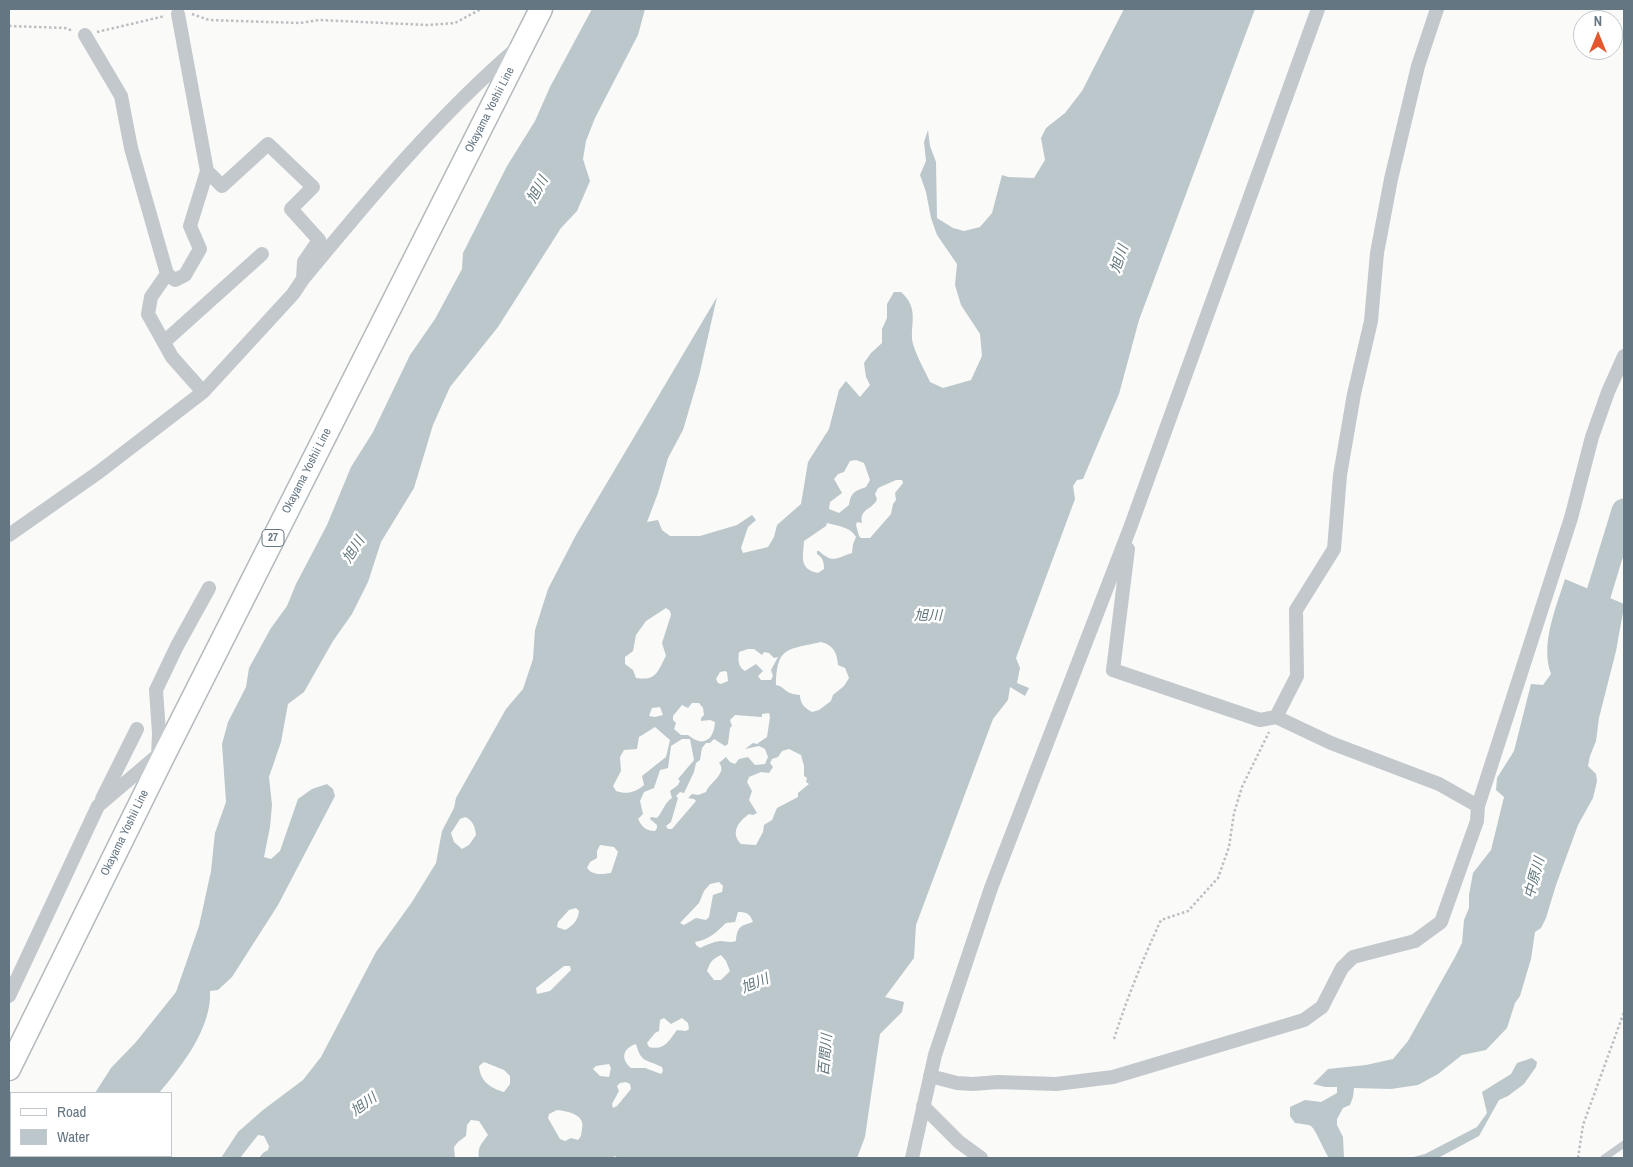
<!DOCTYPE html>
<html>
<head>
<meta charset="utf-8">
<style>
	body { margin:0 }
	#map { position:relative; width:1633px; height:1167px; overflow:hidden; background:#fafaf8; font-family:"Archivo Narrow",sans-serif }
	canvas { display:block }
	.frame { position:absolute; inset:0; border:10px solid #657683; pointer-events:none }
	.legend { position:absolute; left:10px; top:1092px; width:162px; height:65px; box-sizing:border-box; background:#fff; border:1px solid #c1c8cd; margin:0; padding:6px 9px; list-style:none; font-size:15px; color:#657683 }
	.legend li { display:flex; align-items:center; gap:10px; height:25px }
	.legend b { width:25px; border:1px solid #c1c8cd }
	.north { position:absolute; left:1573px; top:10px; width:50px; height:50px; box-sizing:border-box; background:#fff; border:1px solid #c1c8cd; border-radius:50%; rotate:0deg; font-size:14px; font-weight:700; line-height:20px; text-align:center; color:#657683 }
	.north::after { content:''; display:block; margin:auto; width:18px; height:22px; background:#e4572e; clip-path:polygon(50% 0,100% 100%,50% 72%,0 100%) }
</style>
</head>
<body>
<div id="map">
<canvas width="1633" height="1167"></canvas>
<div class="frame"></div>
<ul class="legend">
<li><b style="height:6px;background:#fff"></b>Road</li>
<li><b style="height:14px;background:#bbc7cb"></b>Water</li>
</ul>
<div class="north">N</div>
</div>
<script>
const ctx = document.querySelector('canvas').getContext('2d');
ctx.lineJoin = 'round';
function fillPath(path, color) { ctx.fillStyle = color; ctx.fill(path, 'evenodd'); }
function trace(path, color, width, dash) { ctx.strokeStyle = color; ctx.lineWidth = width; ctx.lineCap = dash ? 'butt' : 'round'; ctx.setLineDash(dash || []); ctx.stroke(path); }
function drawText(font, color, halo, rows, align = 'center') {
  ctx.font = font + ' "Archivo Narrow","Noto Sans JP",sans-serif'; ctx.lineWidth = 5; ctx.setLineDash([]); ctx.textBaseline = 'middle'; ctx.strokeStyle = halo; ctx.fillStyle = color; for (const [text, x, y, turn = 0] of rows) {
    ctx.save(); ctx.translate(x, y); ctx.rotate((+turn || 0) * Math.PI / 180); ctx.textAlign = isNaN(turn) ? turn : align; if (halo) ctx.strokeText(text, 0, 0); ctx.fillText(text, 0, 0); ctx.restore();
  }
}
const water = new Path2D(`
	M592,9H645L638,35L595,118L586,141L583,159L590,181L577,211L561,228L498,327L450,387L433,425L414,488L381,542L368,582L352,614L333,641L304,692L288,704L281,742L269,777L272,805L270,827L264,857L271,859L280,851L298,799L312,789L327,784L333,789L335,796L278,905L232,977L218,990L210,991C212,1028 181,1067 159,1093H95L111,1068L136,1042L176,992L199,926L211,871L215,833L226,802L222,744L228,722L246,687L249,668L271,628L287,606L296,584L327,525L351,467L373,432L410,355L435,319L462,269L463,253L507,166L535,121L550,87Z
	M1124,9H1255L1139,320L1119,394L1083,479L1077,480L1073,486L1075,499L1016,658L1020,668L1017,683L1029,688L1025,696L1010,687L1008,700L993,719L916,925L914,958L885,997L904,1002L902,1012L880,1034L865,1137L857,1158H618L615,1156L611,1158H479C477,1147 482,1143 488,1135L479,1121L471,1120L467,1125L466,1136L458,1142L454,1147L455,1158H259L263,1153L268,1150L269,1146L264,1136L258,1135L240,1158H221L238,1132L263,1110L303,1080L321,1057L376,952L412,902L436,863L442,831L454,808L456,798L506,709L523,689L533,659L535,630L548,589L576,535L717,297L699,376L683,430L668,458L658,493L647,522L658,520L662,530L670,536H700L737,525L752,515L756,520L748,527L741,548L743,553L768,547L774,537L777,525L801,504L808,462L829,429L839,390L846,381L860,397L870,385L866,377L864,363L871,353L882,343V329L887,318V304L894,292H901C922,310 907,329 914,347C918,359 925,371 930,382L943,388L971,380L982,356L980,334L961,305L955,285L957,264L937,235L931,218L926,192L920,175L926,161L924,142L928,130L930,146L936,162L937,218L953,228L964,231L980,227L992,213L1002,175L1008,177L1034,178L1045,160L1041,138L1046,128L1065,113L1082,91ZM856,460L864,463L870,480L866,487C855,491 851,492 849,505L839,513L829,509L830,502L842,493L834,479L838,474L844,472L850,461ZM896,480H902L903,483L895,493L896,500L893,504L891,514L870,538H861L859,536L856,525L857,522L862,523C859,508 873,510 877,499L875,494L878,488ZM827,523C838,526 851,527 856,537L853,544L852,553C836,558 833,564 819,551H817V554C823,558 824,562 824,569L818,573C799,569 803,558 804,541L826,526ZM666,608L670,611L671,615L662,643L666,656C657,672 657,681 636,678L633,670L625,664V657L633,651L636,635L646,621ZM821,642C833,645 837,652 838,665L845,668L849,678L844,686L833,695L831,701L819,710L812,712C805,708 800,704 800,695C784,694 786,687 776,685C777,646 787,650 821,642ZM748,649H754L762,655L764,652L769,653L774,658L778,657L771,670L773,676L771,680H761L758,676L763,671L756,664L745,671C738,667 738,660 739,652ZM725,671L727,672L728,681L721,684L718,683L716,679L720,672ZM692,703H699L703,708L704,715L701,718V721L710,720L715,722C714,740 703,748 688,735H681L674,729L676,723L673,720V716L682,705L688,708ZM660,707L663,715L655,717L649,716L652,708ZM769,713L770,717L767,737L757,744L753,743L745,749L759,746L765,749L768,757L765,764L755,765L748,757L739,759L735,764L730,762L726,757L719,763C728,773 709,783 706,792L698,795L692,794L688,798L694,799L696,801L672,829H668L666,826L671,822L678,798L676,796L680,792L684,793L694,772L696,763L700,760L702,748L706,743H710L714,739L725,746L728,744L730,728L732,726L730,720L735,715L762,717V714ZM655,727L670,740L666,757L642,776L644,785C636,792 627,795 616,791L613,786L621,771L620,757L624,750L637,749L639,737ZM682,739H690L694,760L678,779L680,781L678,785L670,791L672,798C664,803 663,812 657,818L651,817L650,819L657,825V828L655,831C646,831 642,827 638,819L643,814L640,801L644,792L654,788L660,770L668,768L671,746ZM789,749L801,755L804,766V776L807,778L806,782L809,784L798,793V797L777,808L772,820L764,825L763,832L756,845L741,844C730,833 738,822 749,814L753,815L757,813L749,800L752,791L747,782L749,777L761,772L769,773L773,767L770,763L772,759L778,757L782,751ZM465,817C473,820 475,827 476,835L469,845L462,849L454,842L451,833L460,819ZM600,845L614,847L618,852L611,873C602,874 593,876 587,868L590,862L597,858V851ZM719,882L723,886L722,892L713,895L709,917L706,920L696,918L684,925L680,923L699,903L704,891L710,884ZM576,908L579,911C578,920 573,926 565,930L557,927L558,922L569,910ZM738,912C747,912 750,914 753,922C740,926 737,927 736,941C730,943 726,941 720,941C713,942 706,945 700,948L696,945L695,942C708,940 717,932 726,923L735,922ZM721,955L726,961L730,971L721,980H714L707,971C710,962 712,959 721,955ZM564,966H570L571,970L550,991L537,994L536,988ZM664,1018L671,1024L682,1018L688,1023L689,1029L686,1031L677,1030C669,1040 665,1051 649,1047L647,1043L655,1033L659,1031L660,1020ZM636,1044C641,1063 646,1059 662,1067L663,1071L661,1074L645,1068H631C620,1059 623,1048 636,1044ZM484,1062L504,1070L510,1076V1084L504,1092C490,1088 480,1081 479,1066ZM609,1064L611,1068L609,1077L600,1076L593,1069L596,1066ZM626,1082L630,1084L631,1089L617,1106L613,1108L612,1104L619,1091L617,1086L620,1083ZM557,1110C568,1111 586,1115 582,1129C581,1134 582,1136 578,1140L571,1138L565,1141L560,1139L548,1118L549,1114Z
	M1565,579L1624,604V607L1616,651L1599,718L1596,741L1590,756L1588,766L1596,774L1597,781L1593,798L1578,825L1556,885L1546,918L1541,928L1535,932L1531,959L1520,996L1515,1003L1507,1028L1486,1050L1462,1055L1438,1074L1418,1085L1391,1089L1354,1088L1353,1097L1350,1105L1343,1108L1337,1119V1125L1343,1137L1344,1158H1329C1324,1151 1316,1130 1311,1126C1307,1124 1300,1124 1295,1123L1290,1116V1107L1305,1100L1321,1102L1337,1093V1087H1325L1313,1084L1328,1069L1366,1065L1393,1059L1408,1041L1455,957L1462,943L1464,920L1469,908V895L1473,873L1491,850L1504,797L1496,790L1497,778L1514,751L1531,684L1543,685L1551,674C1540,644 1556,608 1565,579Z
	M1532,1058L1537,1062L1536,1067L1524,1084L1508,1096L1499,1100L1479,1136L1438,1158H1410L1425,1154L1477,1127L1487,1113L1482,1092L1511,1074L1517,1063Z
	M11,1148V1156H104L103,1158H9Z`);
const river = new Path2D(`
	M1589,625L1624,511`);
const path = new Path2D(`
	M192,14L209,20L300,23L319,20L428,25L455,23L481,9
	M9,26L65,28L73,31
	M97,32L165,16
	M1114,1039C1127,998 1143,959 1161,920L1188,911L1218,878L1229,847L1234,813L1242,787L1269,732
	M1578,1158L1583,1125L1624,1012`);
const lane = new Path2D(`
	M1604,1158L1624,1144`);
const street = new Path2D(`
	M85,35L121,96L131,148L167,274L151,297L148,314L172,357L203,392
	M207,171L222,186L268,144L313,187L291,209L319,240L304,262L303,279
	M167,274L175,280L185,275L200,249L190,226L207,171L178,14
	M164,342L262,254
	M9,535L99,472L203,392L293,294L303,279C370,198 437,117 517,48
	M1128,549L1113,670L1260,720L1276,717L1331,743L1439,784L1478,806
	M1276,717L1297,676L1296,610L1334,549L1340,475L1354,394L1371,321L1377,253L1391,179L1418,66L1437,9
	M158,755L159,733L156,690L177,646L209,588
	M102,799L137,729
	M9,996L98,806L158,755L161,756
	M930,1076L957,1083L973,1084L998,1082L1056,1084L1113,1077L1304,1020L1322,1007L1342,968L1353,957L1415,941L1441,922L1477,821L1478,806L1571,518L1592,437L1608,392L1624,356
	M923,1106L959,1142L981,1158
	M912,1158L935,1055L991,888L1130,528L1318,9`);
const primary = new Path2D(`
	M9,1069L163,757L541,9`);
const shields = [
	[273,538,22]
];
const shieldNames = [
	["27",273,538]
];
const streetNames = [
	["Okayama Yoshii Line",490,110,-63],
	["Okayama Yoshii Line",307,471,-63],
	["Okayama Yoshii Line",125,833,-64]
];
const waterNames = [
	["旭川",538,190,-61],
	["旭川",1120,259,-71],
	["旭川",354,550,-58],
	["旭川",928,616],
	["中原川",1535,878,-75],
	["旭川",755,984,-22],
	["百間川",826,1055,-85],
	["旭川",364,1105,-36]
];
fillPath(water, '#bbc7cb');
trace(river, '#bbc7cb', 25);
trace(primary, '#b5babe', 25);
trace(path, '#bbbfc2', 2.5, [2.5, 2.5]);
trace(lane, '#c3c8cc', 7);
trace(street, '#c3c8cc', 14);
trace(primary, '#fff', 22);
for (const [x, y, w] of shields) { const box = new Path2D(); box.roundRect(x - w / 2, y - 8.5, w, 17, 4); ctx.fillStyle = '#fff'; ctx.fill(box); trace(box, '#657683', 1); }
drawText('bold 11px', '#657683', null, shieldNames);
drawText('12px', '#657683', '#fff', streetNames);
drawText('italic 14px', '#60757c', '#fff', waterNames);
</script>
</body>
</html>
